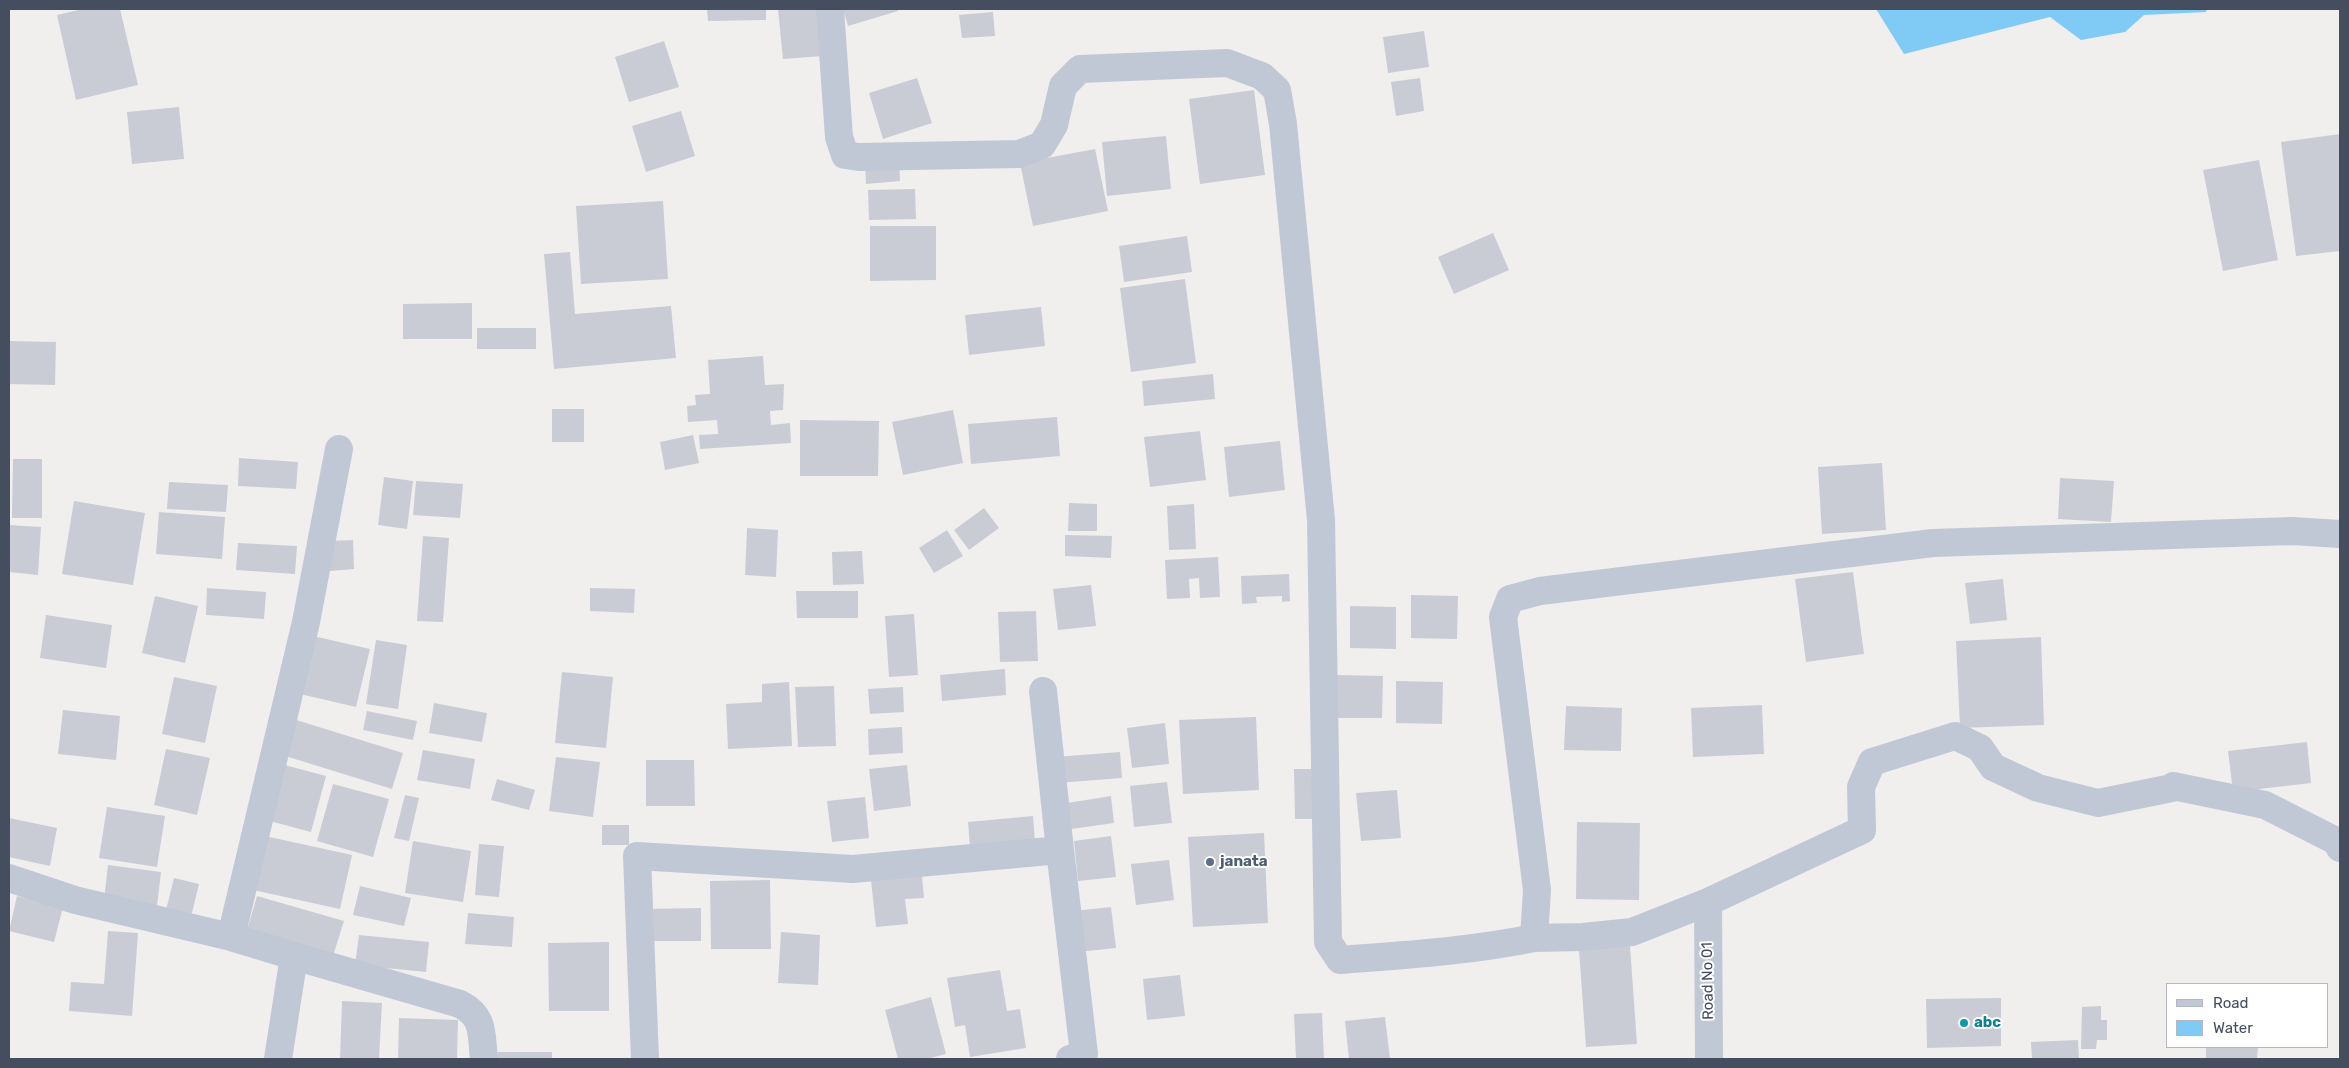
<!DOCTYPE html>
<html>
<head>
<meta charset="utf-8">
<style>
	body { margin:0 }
	#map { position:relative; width:2349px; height:1068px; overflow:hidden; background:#f1eeee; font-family:Rubik,sans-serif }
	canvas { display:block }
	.frame { position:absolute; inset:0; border:10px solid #444e5e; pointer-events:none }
	.legend { position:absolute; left:2166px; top:983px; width:162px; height:65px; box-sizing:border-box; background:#fff; border:1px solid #b4b8bf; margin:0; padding:6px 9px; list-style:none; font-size:15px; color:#444e5e }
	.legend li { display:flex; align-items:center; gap:10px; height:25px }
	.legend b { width:25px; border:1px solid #b4b8bf }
</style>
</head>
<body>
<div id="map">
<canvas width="2349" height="1068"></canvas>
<div class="frame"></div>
<ul class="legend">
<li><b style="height:6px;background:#c0c8d5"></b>Road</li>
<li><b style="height:14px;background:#80cbf6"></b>Water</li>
</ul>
</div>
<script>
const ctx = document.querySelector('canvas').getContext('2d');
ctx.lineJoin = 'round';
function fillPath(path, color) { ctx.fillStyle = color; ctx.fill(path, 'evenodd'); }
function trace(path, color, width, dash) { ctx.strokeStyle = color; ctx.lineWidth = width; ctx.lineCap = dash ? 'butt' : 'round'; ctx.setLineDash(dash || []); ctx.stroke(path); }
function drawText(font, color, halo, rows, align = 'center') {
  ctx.font = font + ' Rubik,sans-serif'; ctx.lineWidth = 4; ctx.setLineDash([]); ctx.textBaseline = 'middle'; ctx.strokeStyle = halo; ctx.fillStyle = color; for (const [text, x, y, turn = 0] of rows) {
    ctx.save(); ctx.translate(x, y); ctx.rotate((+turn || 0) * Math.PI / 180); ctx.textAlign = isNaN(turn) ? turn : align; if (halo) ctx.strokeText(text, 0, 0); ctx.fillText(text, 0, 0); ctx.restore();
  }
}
const water = new Path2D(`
	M1876,9H2207L2206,12L2144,15L2125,32L2081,40L2050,17L1904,54Z`);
const building = new Path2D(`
	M83,9H120L138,85L76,100L57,15Z
	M707,9H766V20L708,21Z
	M778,9H819L823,56L783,59Z
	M843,9H897L898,11L848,26Z
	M993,12L995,36L962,38L959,15Z
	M1424,31L1429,67L1388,73L1383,37Z
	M664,41L679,87L629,102L615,57Z
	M917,78L932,123L883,139L869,93Z
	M1420,78L1424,111L1396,116L1391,82Z
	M1254,90L1265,175L1200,184L1189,99Z
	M179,107L184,159L132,164L127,112Z
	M681,111L695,156L646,172L632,126Z
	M2340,134V251L2296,256L2281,142Z
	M1166,136L1171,189L1107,196L1102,142Z
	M1095,149L1108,211L1033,226L1020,163Z
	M2259,160L2278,260L2223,271L2203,170Z
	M899,162L900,181L866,184L865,164Z
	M915,189L916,219L869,220L868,190Z
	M663,201L668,279L581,284L576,206Z
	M870,226H936V280L870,281Z
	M1493,233L1509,270L1454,294L1438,257Z
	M1187,236L1192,272L1124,282L1119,246Z
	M570,252L575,314L671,306L676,358L554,369L544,254Z
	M1185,279L1196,363L1131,372L1120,288Z
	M472,303V339H403V304Z
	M1041,307L1045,346L969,355L965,315Z
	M477,328H536V349H477Z
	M10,341L56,342L55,385L9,384Z
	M763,356L765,385L784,384L783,410L770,411L771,425L790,423L791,443L700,449L699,435L718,434L717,420L688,422L687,406L696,405L695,395L710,394L708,360Z
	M1213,374L1215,399L1144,406L1142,381Z
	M552,409H584V442H552Z
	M953,410L963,463L903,475L892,422Z
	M1057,417L1060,456L971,464L968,424Z
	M800,420L879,421L878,476H800Z
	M1200,431L1206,480L1150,487L1144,437Z
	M693,435L699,463L665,470L660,442Z
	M1280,441L1285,490L1229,497L1224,447Z
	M239,458L298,462L296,489L238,486Z
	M13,459H42V518H12Z
	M1882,463L1886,530L1822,534L1818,467Z
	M384,477L413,481L407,529L378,525Z
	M2060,478L2114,481L2111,522L2058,519Z
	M416,481L463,484L460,518L413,515Z
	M169,482L228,485L226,512L167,509Z
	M74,501L145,513L133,585L62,574Z
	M1069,503L1097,504V531H1068Z
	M1194,504L1196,549L1169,550L1167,506Z
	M984,508L999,528L969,550L954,530Z
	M159,512L225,517L222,559L156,554Z
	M9,525L41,527L38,575L9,572Z
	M747,528L778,530L776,577L745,575Z
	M947,530L963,556L934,573L919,548Z
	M1065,535L1112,536L1111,558L1065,556Z
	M423,536L449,538L443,622L417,621Z
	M353,540L354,569L330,571L329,541Z
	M238,543L297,546L295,574L236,570Z
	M862,551L864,584L833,585L832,552Z
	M1218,557L1220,597L1200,598L1199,578L1189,579L1190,598L1167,599L1165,560Z
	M1853,572L1864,654L1806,662L1795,579Z
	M1289,574L1290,601L1282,602V596L1256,597L1257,603L1242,604L1241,576Z
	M2003,579L2007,620L1970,624L1965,583Z
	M1091,585L1096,626L1058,630L1053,589Z
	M207,588L266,592L264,619L206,615Z
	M590,588L635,589L634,613L590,611Z
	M796,591H858V618H797Z
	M1411,595L1458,596L1457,639L1411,638Z
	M155,596L198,606L185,663L142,653Z
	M1350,606L1396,607V649L1350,648Z
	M1036,611L1038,661L1000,662L998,612Z
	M914,614L918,675L889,677L885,616Z
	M46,615L112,625L106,668L40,658Z
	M313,636L370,649L356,707L300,694Z
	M2041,637L2044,725L1960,728L1956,641Z
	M376,640L407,645L398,709L366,704Z
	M1005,669L1006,695L942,701L940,675Z
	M562,672L613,677L606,748L555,743Z
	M1337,675L1383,676L1382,718H1336Z
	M174,677L217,686L205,743L162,734Z
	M1396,681L1443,682L1442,724L1396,723Z
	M789,682L792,746L728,749L726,704L762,702V684Z
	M834,686L836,746L798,747L795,687Z
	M903,687L904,712L870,714L868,689Z
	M434,703L487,713L482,742L429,733Z
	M1762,705L1764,754L1693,757L1691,708Z
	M1566,706L1622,708L1621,751L1564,750Z
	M63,710L120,716L116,760L58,754Z
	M367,711L417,721L413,740L363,730Z
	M1256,717L1259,790L1183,794L1179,720Z
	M293,719L403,753L392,789L282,755Z
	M1165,723L1169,764L1132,768L1127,728Z
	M902,727L903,753L869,755L868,729Z
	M2307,742L2311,783L2233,792L2228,751Z
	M166,749L210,758L197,815L154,805Z
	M423,750L475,759L470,789L417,780Z
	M1120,752L1122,778L1057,783L1055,757Z
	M556,757L600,762L593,817L549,811Z
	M646,760H694L695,806H646Z
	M281,764L326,776L311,832L266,820Z
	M907,765L911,806L874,811L869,769Z
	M1294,769H1322L1323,819H1295Z
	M497,779L535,790L529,810L491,800Z
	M1167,782L1172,823L1134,827L1130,786Z
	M333,784L389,799L373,857L317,841Z
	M1397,790L1401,838L1361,841L1356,793Z
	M405,795L419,798L409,841L394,838Z
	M1111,796L1114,823L1071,829L1067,803Z
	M865,797L869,838L832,842L827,801Z
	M107,807L165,816L157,867L99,858Z
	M1033,816L1035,842L970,847L968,822Z
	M9,818L57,828L50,866L9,857Z
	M1577,822L1640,823L1639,900L1576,899Z
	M602,825H629V845H602Z
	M1264,833L1268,923L1193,927L1188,837Z
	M265,836L352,855L340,909L253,890Z
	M1111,836L1116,877L1078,881L1074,841Z
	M413,841L471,851L463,902L405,893Z
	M479,844L504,846L499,897L475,895Z
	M1169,860L1174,900L1136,905L1131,864Z
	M108,865L161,872L157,906L104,900Z
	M921,866L924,898L905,899L908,924L876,927L870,871Z
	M174,878L199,884L191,917L166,910Z
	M770,880L771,949H711L710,881Z
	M360,886L411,898L404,926L353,915Z
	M17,896L63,907L54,942L9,931Z
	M257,896L344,921L333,956L247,930Z
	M1111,907L1116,948L1078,952L1073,911Z
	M701,908V941H644V909Z
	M468,913L514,917L512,947L465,944Z
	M108,931L138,933L132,1016L69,1011L71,982L104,984Z
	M781,932L820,935L818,985L778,983Z
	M359,935L429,942L426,972L355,965Z
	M609,942V1011H549L548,943Z
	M1630,946L1637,1044L1586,1047L1579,950Z
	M1000,970L1007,1011L1020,1009L1026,1048L970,1057L965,1025L955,1027L947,978Z
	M1180,975L1185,1016L1147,1020L1143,979Z
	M931,997L946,1054L926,1059H898L885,1010Z
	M2001,998V1046L1927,1048L1926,999Z
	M342,1001L382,1003L379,1059H340Z
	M2101,1006V1020H2107V1040H2097L2096,1049H2081L2082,1007Z
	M1322,1013L1324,1059H1296L1294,1014Z
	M1385,1017L1390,1059H1349L1345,1021Z
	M399,1018L458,1020L457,1059H398Z
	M2078,1040L2079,1059H2032L2031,1042Z
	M2206,1047H2258L2257,1059H2206Z
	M493,1052H552V1059H493Z`);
const street = new Path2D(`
	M830,9L839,137L845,155L859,157L1019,154L1042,145L1054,125L1063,86L1080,69L1227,63L1262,76L1277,90L1283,124L1321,520L1328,942L1340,960C1404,955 1471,951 1534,938L1537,890L1503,617L1510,599L1540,591L1933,543L2292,531L2340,534
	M1060,850L1084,1054L1070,1059
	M9,878L75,900L231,937
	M1708,902L1709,1059
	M1534,938L1583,937L1632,932L1708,902L1862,830L1861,787L1872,762L1955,736L1980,748L1993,767L2038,788L2098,803L2172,788L2173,786L2265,805L2336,841L2340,848
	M294,956L460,1004C485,1017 481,1034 484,1059
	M278,1059L294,956L231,937L306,622L339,449
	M645,1059L637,856L853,869L1060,850L1043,691`);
const markers = [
	[1210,862,5,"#5c6f8a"],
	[1964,1023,5,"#0f9aa8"]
];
const serviceNames = [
	["janata",1220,862]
];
const streetNames = [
	["Road No 01",1708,981,-91]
];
const cultureNames = [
	["abc",1974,1023]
];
fillPath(water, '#80cbf6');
fillPath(building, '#caccd5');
trace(street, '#c0c8d5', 28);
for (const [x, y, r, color] of markers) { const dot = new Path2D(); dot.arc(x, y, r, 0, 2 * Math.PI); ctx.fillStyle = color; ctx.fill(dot); trace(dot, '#fff', 2); }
drawText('bold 15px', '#4e5e75', '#fff', serviceNames, 'left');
drawText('15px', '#444e5e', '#fff', streetNames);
drawText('bold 15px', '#0d838f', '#fff', cultureNames, 'left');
</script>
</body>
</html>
